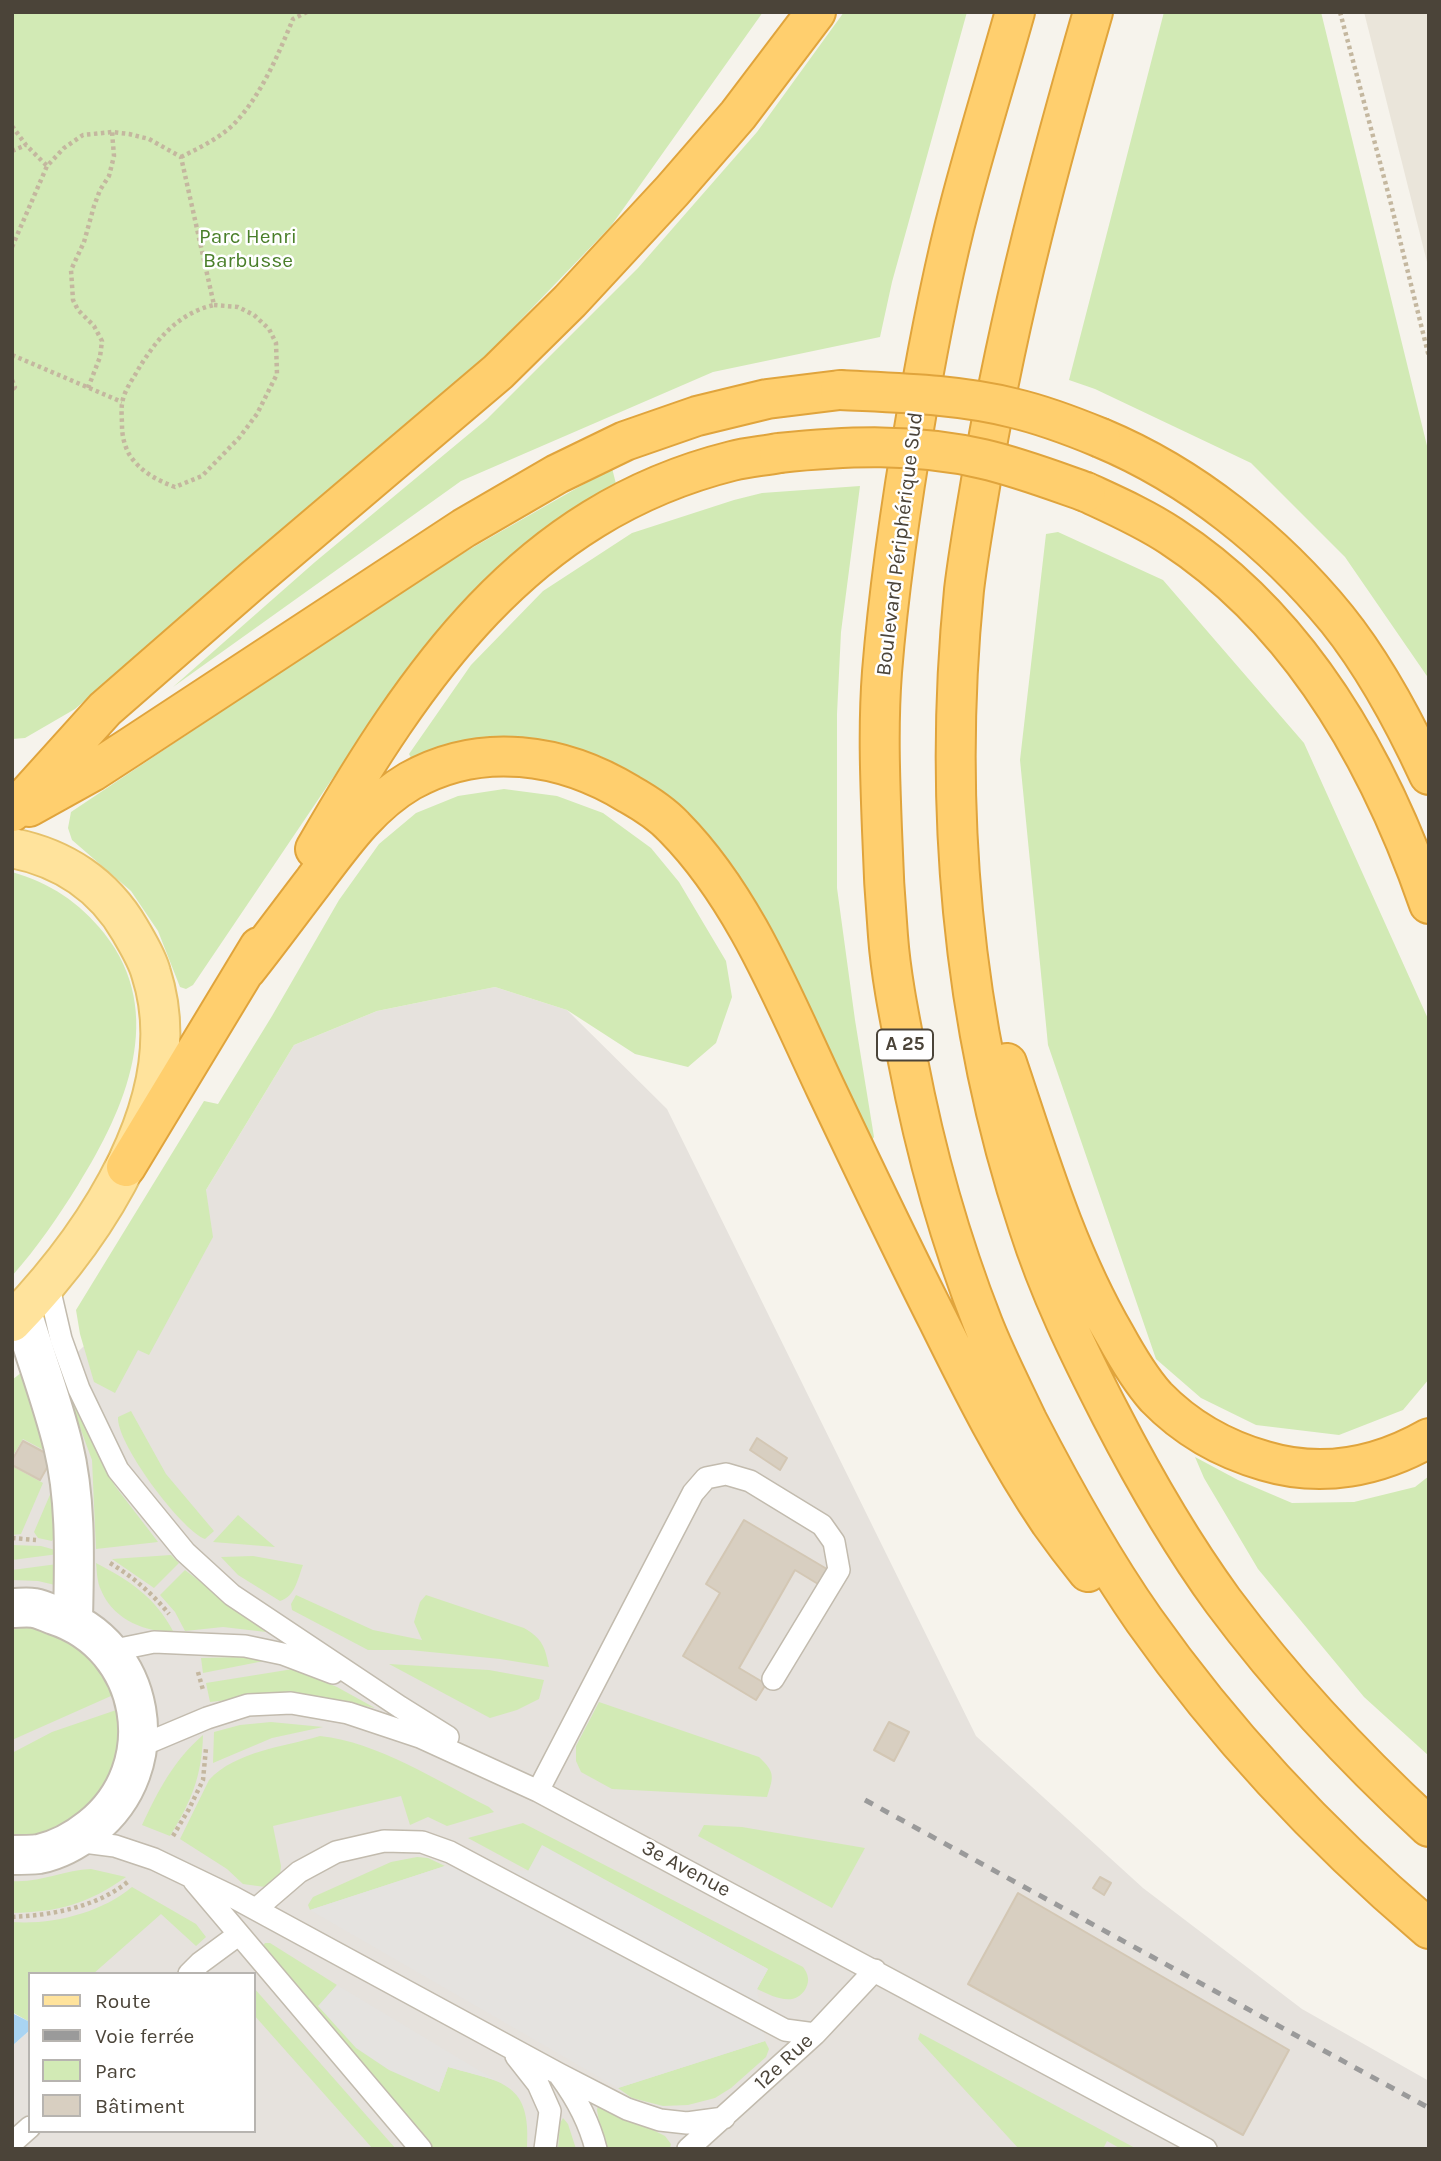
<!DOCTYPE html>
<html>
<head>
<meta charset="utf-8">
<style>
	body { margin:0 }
	#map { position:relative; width:1441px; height:2161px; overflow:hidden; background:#f6f3ec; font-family:Karla,sans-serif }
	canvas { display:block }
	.frame { position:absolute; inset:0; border:14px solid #4b4439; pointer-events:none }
	.legend { position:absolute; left:28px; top:1972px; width:228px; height:161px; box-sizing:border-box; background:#fff; border:2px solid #b7b4b0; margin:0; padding:9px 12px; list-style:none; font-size:21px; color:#4b4439 }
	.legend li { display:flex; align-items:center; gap:14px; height:35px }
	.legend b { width:35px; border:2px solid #b7b4b0 }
</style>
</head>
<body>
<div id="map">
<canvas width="1441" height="2161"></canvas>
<div class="frame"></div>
<ul class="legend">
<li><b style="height:9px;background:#ffe39c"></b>Route</li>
<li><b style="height:9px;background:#9a9a9a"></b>Voie ferrée</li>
<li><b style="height:19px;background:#d2eab5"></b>Parc</li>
<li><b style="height:19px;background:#d8cfc1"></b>Bâtiment</li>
</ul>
</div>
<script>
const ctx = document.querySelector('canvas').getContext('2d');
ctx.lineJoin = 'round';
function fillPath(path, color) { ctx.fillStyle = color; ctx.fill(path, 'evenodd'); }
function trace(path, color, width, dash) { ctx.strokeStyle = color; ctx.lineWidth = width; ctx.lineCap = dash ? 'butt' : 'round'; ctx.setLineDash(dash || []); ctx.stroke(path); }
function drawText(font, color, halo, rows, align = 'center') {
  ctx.font = font + ' Karla,sans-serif'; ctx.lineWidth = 5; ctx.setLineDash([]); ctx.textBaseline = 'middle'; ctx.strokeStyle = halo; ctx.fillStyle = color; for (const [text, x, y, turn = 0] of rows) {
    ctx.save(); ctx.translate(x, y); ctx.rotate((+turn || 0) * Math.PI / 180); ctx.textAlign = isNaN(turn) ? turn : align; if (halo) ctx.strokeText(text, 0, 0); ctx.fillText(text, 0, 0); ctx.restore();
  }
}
const residential = new Path2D(`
	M1364,12H1429V270Z`);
const industrial = new Path2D(`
	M495,987L567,1010L667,1109L976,1736L1143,1888L1302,2009L1429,2081V2149H12V2046L30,2030V2131H254V1974H30V2022L12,2012V1413L111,1321L206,1190L294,1045L377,1011Z`);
const green = new Path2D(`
	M12,12H763L611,226L481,361L75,709L25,738L12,739Z
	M844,12H967L892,282L880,337L713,372L461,481L173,687L315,562L487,419L638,268L757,132Z
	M1164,12H1321L1429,454V679L1345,557L1251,463L1095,389L1069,380Z
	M612,468L616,484L576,507L528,541L456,608L409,665L193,985L186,989L180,987L158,931L131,891L72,840L68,828L71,812L430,572Z
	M860,486L841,632L837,714V888L855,1020L874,1137L872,1140L635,775L602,757L563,745L415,759L411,758L409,754L471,665L543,591L632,533L734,500L762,493Z
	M1058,532L1163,580L1304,743L1429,1021V1379L1403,1410L1339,1435L1256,1425L1201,1398L1156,1359L1048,1045L1020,760L1046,534Z
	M504,789L557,796L603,813L651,848L679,882L726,961L732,997L716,1043L688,1067L635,1054L567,1010L495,987L377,1011L294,1045L206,1190L213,1237L149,1355L138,1350L115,1393L94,1382L80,1334L76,1310L204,1101L218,1104L272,1016L339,900L379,844L416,813L458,796Z
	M12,872C50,883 79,902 104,933C168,1014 125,1109 78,1185C58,1217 37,1248 12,1276Z
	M22,1372L53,1455L23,1439L12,1457V1380Z
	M73,1404L115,1486L158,1542L96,1549L92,1460L72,1406Z
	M131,1411L166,1474L214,1531L205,1539C181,1530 116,1443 118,1417Z
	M1195,1457L1238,1480L1292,1503L1354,1502L1415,1487L1429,1476V1756L1364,1697L1258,1569L1204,1478Z
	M12,1466L43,1483L21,1534L12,1535Z
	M55,1483L57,1531L52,1541L38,1538L34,1532Z
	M238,1515L275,1547L213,1542Z
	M12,1545L41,1546L66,1553L12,1560Z
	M171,1555L179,1563L154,1588L112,1559Z
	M253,1556L303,1565C298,1578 295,1597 280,1601L238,1575L221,1557Z
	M65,1563L55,1585L38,1581L12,1580V1570Z
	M96,1563C129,1580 155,1597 173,1631C144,1633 112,1618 101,1590C97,1582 97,1572 96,1563Z
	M185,1570L266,1632L223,1627L185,1631L175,1612L160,1595Z
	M296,1595L373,1630L422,1640L414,1622L420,1602L426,1595L524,1628C543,1639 545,1647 549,1667L500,1659L410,1650H368L292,1610L291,1604Z
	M12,1623L71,1634L120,1692L12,1740Z
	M241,1657L269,1660L203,1673L201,1658Z
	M389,1664L489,1670L544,1680L539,1699L517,1710L490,1718Z
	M293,1669L337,1687L375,1708L323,1698L276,1695L210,1702L206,1683Z
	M599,1702L759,1757C775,1772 774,1776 767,1797L612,1789L581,1772L576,1761V1746Z
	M125,1707L122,1763L77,1822L41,1835L12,1836V1753L52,1732Z
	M271,1722L323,1727L272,1738L213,1763L214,1732L240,1725Z
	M203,1735C202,1776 191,1802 170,1836L142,1825C158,1791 173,1761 203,1735Z
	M320,1736C378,1742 437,1781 489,1807L494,1812L447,1826L428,1817L410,1825L401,1796L273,1826L281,1866L280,1876L265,1887L243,1884L227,1869L180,1839L209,1780C236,1751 284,1747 320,1736Z
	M523,1823L803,1967C808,1974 810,1980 806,1988C795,2008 774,1997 757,1989L768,1969L542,1846L529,1871L468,1838Z
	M704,1825L742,1827L865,1848L832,1908L698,1836Z
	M417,1857L428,1858L445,1866L310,1910L308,1905L313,1897L391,1862Z
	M91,1869L126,1877C88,1904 58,1912 12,1913V1881C40,1883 64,1870 91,1869Z
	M132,1887L196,1924L206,1937L196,1946L161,1914L93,1974H30V2022L12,2012V1922C52,1925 101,1913 132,1887Z
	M265,1943H270L337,1985L319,2006L439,2092L448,2067C502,2082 532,2082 527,2149H433L263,1954L261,1949Z
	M254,1988L396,2149H373L254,2015Z
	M920,2033L1137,2149H1121L1107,2141L1103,2149H1019L918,2039Z
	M765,2041L769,2049L766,2057L731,2088L715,2098L688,2105L663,2106L632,2098L618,2088Z
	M598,2105L609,2108L665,2136L671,2144L670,2148L604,2149L597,2110Z
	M563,2118L568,2124L576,2149H558L560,2123Z`);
const parking = new Path2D(`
	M542,1845L768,1969L757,1989L765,2041L618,2088L310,1910L445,1866L528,1871Z
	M337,1985L495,2080L448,2067L439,2092L389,2070L356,2048L318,2006Z`);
const water = new Path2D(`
	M12,2013L30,2022V2030L12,2046Z`);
const building = new Path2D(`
	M757,1438L787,1458L780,1470L750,1450Z
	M23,1441L53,1457L40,1480L12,1465V1460Z
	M744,1520L832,1572L823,1587L795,1570L739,1668L766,1684L756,1700L683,1656L720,1593L706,1584Z
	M889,1722L909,1732L894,1761L874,1750Z
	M1100,1877L1111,1883L1104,1895L1093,1888Z
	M1018,1893L1289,2050L1243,2135L968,1984Z`);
const path = new Path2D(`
	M1340,12L1390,200L1429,357
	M12,126L26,145L47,166
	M12,151L26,145
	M181,157C199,148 218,139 233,125C261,96 278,55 293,19L307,12
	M12,247L47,166L64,148L83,135L112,132L129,134L149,139L181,157L214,305
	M214,305L238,307L254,315L269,329L276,343L277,374L257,414L239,438L202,476L175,487C159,481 145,474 134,461C126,452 122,438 122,426C122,419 121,411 122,404C123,394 130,383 135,375C153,343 177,313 214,305Z
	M12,355L122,402
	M12,380L15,387L12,390
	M88,388L100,357L102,341L94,326L78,310L73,300L71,270L84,242L94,206L100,190L109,176L114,156L112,132
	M12,1538L36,1540
	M110,1563C133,1577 152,1593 169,1614
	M198,1672L203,1690
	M173,1836L189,1809L203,1780L206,1748
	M12,1917C53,1915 98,1907 130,1880`);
const lane = new Path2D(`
	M48,1283L61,1339L79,1389L118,1470L185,1552L232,1595L400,1707L448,1737
	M110,1651L154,1642L245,1646L283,1654L333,1673
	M138,1747L207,1718L248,1705L291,1703L348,1713L420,1737L538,1791L1206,2149
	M538,1791L693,1493L706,1478L726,1474L750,1481L822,1525L834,1542L839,1570L773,1679
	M76,1841L115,1846L154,1859L233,1897L559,2074L627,2109L660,2120L687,2123L724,2118
	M194,1881L421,2149
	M256,1909L299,1872L336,1852L384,1841L422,1842L450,1852L785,2030L815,2034
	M189,1974L200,1963L238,1935
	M516,2056L538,2084L550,2111L545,2149
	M560,2076C577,2099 589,2121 596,2149
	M12,2143L30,2127
	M688,2149L815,2034L875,1970`);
const street = new Path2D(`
	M22,1312C35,1356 52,1400 63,1445C77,1503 74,1562 73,1621
	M12,1608C19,1608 27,1607 34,1608C40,1609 47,1612 54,1615C147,1645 168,1767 91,1828C76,1840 58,1850 39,1854C30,1855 21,1855 12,1855`);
const primary = new Path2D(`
	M12,848C63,858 104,885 130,930C138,944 147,958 151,973C191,1097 94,1237 12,1322`);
const highway = new Path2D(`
	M1015,12C997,76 977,140 960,205C942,273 929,342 917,411C902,498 889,585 882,672C878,725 880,778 882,830C883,866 885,901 888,936C891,977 900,1020 908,1061C925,1150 950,1240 983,1324C996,1357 1012,1388 1027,1420C1062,1488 1100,1557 1144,1620C1225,1735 1322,1838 1429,1929
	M1093,12C1050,161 1010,310 984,463C977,505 969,548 964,590C943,802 961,1023 1028,1225C1049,1291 1079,1353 1111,1415C1144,1479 1180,1542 1223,1601C1284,1683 1354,1758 1429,1827
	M1101,438C1192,476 1274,542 1337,619C1374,665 1404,721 1429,775
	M1086,492C1114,505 1144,518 1171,536C1301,621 1379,760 1429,904
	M29,807L92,772L132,746L464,528L557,474L625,441L697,416L767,399L840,390
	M12,812L105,709L253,580L498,372L570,301L672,191L738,115L816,12
	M315,849C416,675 524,513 732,461C747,457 763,456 779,453
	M246,970C269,941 291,911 314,881C342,844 369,805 410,781C481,741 562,753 629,794C645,803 662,814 674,827C744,898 783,998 825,1087C862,1165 899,1243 938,1320C972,1389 1007,1458 1050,1522C1062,1539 1075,1556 1088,1572
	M1007,1063C1038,1155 1066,1251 1115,1335C1127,1357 1140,1379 1156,1397C1187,1429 1223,1449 1265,1461C1322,1478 1378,1467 1429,1438
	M126,1167L259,947`);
const rail = new Path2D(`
	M865,1800L1429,2108`);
const highwayBridge = new Path2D(`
	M840,390C898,393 957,394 1013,408C1043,415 1072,426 1101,438
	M779,453C847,446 915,443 983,459C1018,467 1052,480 1086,492`);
const shields = [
	[905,1045,56]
];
const shieldNames = [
	["A 25",905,1045]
];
const parkNames = [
	["Parc Henri",248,237],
	["Barbusse",248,261]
];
const streetNames = [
	["Boulevard Périphérique Sud",900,544,-83],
	["3e Avenue",686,1869,28],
	["12e Rue",784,2062,-43]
];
fillPath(residential, '#eae5da');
fillPath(industrial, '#e6e2dd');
fillPath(green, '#d2eab5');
fillPath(parking, '#e5e3e0');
fillPath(water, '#a9d4f2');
fillPath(building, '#d8cfc1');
trace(building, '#d3c7b4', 2);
trace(lane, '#c2bbae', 24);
trace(street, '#c2bbae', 42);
trace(primary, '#e6c16a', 42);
trace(highway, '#e0a43c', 42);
trace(path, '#c4b79f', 4.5, [3.5, 3.5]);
trace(lane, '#fff', 21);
trace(street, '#fff', 38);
trace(primary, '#ffe39c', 38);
trace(highway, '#ffcf6e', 38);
trace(rail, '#9a9a9a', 5, [9, 9]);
trace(highwayBridge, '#e0a43c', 42, []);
trace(highwayBridge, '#ffcf6e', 38);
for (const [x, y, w] of shields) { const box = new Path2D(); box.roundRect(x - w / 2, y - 15.5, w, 31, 5); ctx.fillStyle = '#fff'; ctx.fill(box); trace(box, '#4b4439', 2); }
drawText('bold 19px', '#4b4439', null, shieldNames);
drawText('21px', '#4a7f2a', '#fff', parkNames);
drawText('21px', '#4b4439', '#fff', streetNames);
</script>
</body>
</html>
